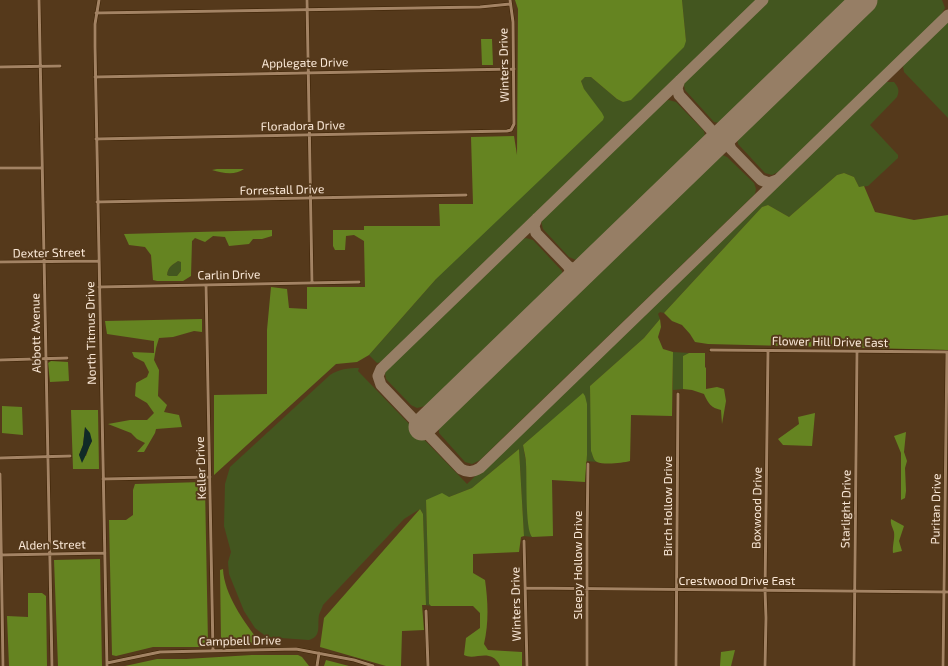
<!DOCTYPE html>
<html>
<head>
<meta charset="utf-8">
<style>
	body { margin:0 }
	canvas { display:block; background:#55391b }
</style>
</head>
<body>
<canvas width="948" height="666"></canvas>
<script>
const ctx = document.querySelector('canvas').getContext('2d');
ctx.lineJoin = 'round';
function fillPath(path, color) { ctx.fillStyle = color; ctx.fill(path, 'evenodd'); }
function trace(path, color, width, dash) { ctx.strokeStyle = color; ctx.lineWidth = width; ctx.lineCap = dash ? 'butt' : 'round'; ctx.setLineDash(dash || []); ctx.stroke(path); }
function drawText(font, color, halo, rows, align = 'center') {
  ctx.font = font + ' "Exo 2",sans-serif'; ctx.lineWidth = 4; ctx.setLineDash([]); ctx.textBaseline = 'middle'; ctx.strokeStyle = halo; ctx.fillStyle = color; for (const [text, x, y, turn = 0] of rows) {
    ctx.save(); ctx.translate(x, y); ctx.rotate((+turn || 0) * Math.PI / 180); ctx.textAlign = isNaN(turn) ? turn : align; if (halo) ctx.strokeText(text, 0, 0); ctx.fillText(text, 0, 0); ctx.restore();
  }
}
const green = new Path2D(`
	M682,0H756L381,362L377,363L369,355L436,279L584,89L581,81L585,77H591L617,99L623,102L686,41Z
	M767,0H850L726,120L719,123L714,122L685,90L684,85L685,80Z
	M876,0H942L945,8L939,18L780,171L772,175L765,173L738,144L737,138L740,132Z
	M948,19V118L904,72L903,67L906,60Z
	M883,82H894C898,87 900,90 897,97L870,125L898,155V158L868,186L859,187L854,177L844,173L837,175L789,217L768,205L762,207L664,313L660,312L658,314L660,319L644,338L590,386L593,458L598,462L586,461L587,455L542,429L523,445L526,462L530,534L532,537L524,536L519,449L472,488L449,497L426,500L429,604L431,606L426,605L423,514L420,509L404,519L323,605C322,608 320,612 319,615C317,626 322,636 309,640L267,637L255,628L244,611L229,574L228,562L231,552L224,526L225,484L230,467L330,375C339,369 348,368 359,368L358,371L467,484L649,308H651L654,306V303Z
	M669,100L676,102L704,131L705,136L703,142L583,258L576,260L569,257L543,229L541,221L544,216L662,101Z
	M720,154L727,157L754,183L756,189L755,194L480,460L472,464L465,462L439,433V425L443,418L713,158Z
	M526,238L533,240L562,271V275L559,281L433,404L417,408L411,405L386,379L385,373L387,367L519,240Z
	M178,261L181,262V271L177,276H169L167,275C168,267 172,265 178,261Z
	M673,352L689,353L683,356V389L673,390Z`);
const forest = new Path2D(`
	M515,0H682L686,41L684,47L631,100L623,102L617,99L591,77H585L581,81L584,89L602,113L604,117L603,120L436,279L369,355L357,362L336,364L214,475V395L267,394V330L271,287L287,289L289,308L307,309V287H365L364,241L354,235L346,236L345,250H335L333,246V230H364V226H440L439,204H473L471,137L514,136L517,155L518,9Z
	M481,39H492L493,65H482Z
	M217,169H244C234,176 223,173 212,170Z
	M844,173L854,177L859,187L864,186L875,212L914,220L948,215V350L708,344L695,342L690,334L682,325L672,321L664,313L762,207L768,205L789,217L837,175Z
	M272,230V236L262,239H253L249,244L229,246L225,237L213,236L205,242L195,238L192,241L191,276L183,281H157L153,280L151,255L145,247L129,245L124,234ZM178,261L181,262V271L177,276H169L167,275C168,267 172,265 178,261Z
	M202,319V332L194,331L173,337L159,338L156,348L154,360L159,370L158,396L167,405L164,412L179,415L182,427L156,429L155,433L144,452H137L145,443L137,439L131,433L108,424L130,420H147L154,413L147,403L135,396L136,383L147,377L149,372L144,362L134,357L132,352L154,353V341L107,334L105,321Z
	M660,319L661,327L658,337L663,349L673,352L672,416L631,415L630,461C623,463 604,465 597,462C593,460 593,455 591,451L590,386L644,338Z
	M689,353H705V367L706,368V389L717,387L724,389L726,401L722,424L721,410C711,408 708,403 704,394L692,390L683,389V356Z
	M51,361L68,362L69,381L50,382L48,363Z
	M583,393L585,396L587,404V455L585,482L552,480L553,536L532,537C525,529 527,477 526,464C526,458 524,451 523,445Z
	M2,406L22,407L23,435L2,433Z
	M71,410H98L99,469H73ZM85,427L92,441L89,447L86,456L79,455L83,445Z
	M815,413L812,446L783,445L778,439L799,424L798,417Z
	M906,432L904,452L907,461L905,468L906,491L905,498L901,500V453L894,436Z
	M519,449L524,536L521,537L519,552L473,554V573L485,580C488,601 489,623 484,644L488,650L522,652V666H500C491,647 475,661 464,655L466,638L480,628V613L473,606H431L429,604L426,500L442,493L449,497L472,488Z
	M203,482L205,483V487L208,644L204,647H153L116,656L112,655L109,520H126L133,515V490L135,484Z
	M420,509L423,514L426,605H422L424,630L402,631L401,666H386L320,647L324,618Z
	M891,519L904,526L899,541L902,551L893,553C892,546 895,539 894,532C893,528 890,524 891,519Z
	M100,559L102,666H58L54,560Z
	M223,569C224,594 244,622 259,641V643L224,645L221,641L220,570Z
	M28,593H42L46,596L47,666H9L7,616L28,617Z
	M735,650L731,666H720L721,652Z
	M252,655H298L302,657L309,666H125L157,659H186Z
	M326,660L349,666H324Z`);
const water = new Path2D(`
	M85,427L90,433L92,441C88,448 86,456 82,463L79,455L83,445Z`);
const taxiway = new Path2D(`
	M763,0L381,369L378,376L381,385L461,469C468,473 473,472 480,468L948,15
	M680,80L677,88L679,95L713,132L714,139L711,147
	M731,129L727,139L731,149L761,180L769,183L777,180
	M537,218L534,226L536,233L568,266C575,271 580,271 587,268
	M568,286C572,279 573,273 568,266`);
const runway = new Path2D(`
	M422,427L864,0`);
const street = new Path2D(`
	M39,0L52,666
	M99,0L95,24V47L107,666
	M307,0L312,282
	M96,13L480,7L510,4
	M0,67L60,66
	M95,77L514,69
	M96,139L507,131L511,130L514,124L513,22L510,0
	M0,168H42
	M97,202L466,195
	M0,262L99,261
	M206,285L213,651
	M99,287L359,282
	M711,350L948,352
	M0,360L67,358
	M0,458L70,456
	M0,474L3,666
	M103,479L210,477
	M524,541L527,666
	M0,555L105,553
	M525,588L948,592
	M426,611L428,666
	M107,663L160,652L296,649L354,660L373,666
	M317,666L319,653
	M587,666V536L588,464
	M676,666L678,394
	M765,666L766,618L765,590L768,351
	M854,666L857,352
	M943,666L947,352`);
const streetNames = [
	["Applegate Drive",305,63,-1],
	["Winters Drive",504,65,-91],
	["Floradora Drive",303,126,-1],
	["Forrestall Drive",282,190,-1],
	["Dexter Street",49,253,-1],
	["Carlin Drive",229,275,-1],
	["Abbott Avenue",36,333,-91],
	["North Titmus Drive",91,333,-91],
	["Flower Hill Drive East",830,342,1],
	["Keller Drive",201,468,-92],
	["Birch Hollow Drive",668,506,-90],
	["Boxwood Drive",757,508,-89],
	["Starlight Drive",846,509,-89],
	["Puritan Drive",936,509,-89],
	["Alden Street",52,545,-1],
	["Sleepy Hollow Drive",578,565,-90],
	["Crestwood Drive East",737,581],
	["Winters Drive",516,604,-91],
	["Campbell Drive",240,641,-1]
];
fillPath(green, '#43561f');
fillPath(forest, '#658421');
fillPath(water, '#102a27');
trace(taxiway, '#967e65', 11);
trace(runway, '#967e65', 27);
trace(street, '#391f00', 4);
trace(street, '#a38364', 3);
drawText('12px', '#fbe9d8', '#55391b', streetNames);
</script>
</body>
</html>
